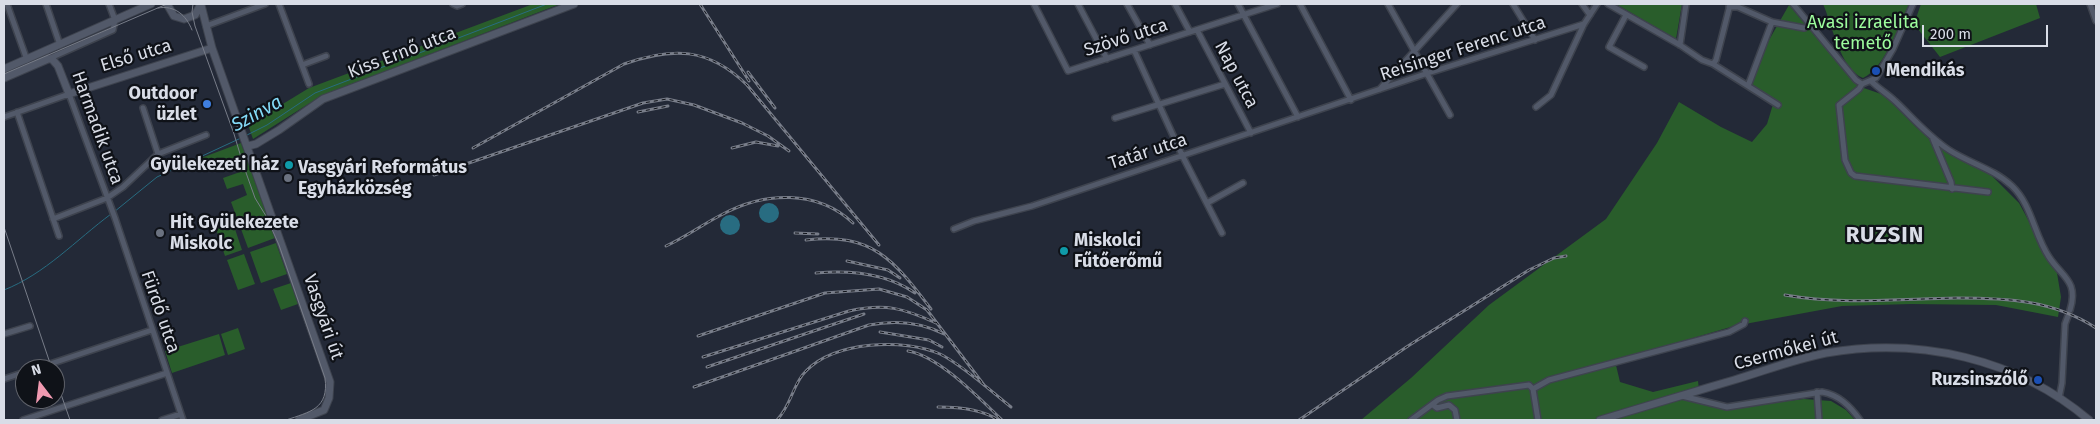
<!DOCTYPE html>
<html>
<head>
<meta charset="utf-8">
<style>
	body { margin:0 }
	#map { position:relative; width:2100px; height:424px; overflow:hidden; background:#232937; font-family:"Fira Sans",sans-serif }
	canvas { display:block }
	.frame { position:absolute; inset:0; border:5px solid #d9dde7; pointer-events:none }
	.north { position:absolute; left:15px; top:359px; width:50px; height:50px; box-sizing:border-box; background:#0f1218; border:1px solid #60636b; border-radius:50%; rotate:345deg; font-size:14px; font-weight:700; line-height:20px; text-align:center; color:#d9dde7 }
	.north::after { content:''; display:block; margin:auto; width:18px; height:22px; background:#f19ab1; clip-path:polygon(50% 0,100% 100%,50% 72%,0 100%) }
	.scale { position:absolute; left:1922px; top:25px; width:126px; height:22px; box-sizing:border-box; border:2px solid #d9dde7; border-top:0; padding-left:6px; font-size:15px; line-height:18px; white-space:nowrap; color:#d9dde7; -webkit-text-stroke:4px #0f1218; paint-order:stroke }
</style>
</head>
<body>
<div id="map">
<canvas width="2100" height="424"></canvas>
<div class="frame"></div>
<div class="north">N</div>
<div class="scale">200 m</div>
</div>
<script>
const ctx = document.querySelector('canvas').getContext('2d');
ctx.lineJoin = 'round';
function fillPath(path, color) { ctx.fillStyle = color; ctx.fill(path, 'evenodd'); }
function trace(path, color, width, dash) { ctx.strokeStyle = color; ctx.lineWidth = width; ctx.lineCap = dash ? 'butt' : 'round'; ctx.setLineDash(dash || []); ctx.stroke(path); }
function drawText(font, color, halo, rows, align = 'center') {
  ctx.font = font + ' "Fira Sans",sans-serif'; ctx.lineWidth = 4.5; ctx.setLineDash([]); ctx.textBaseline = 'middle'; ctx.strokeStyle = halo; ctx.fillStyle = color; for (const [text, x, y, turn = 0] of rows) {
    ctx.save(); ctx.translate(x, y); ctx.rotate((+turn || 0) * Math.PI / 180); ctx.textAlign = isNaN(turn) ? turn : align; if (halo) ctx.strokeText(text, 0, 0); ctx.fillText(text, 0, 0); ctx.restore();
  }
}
const green = new Path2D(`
	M533,4H560L321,96L253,139L247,122L268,113L309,88Z
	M1616,4H1682L1676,39Z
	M1823,4H1909C1899,25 1885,68 1863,78C1840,69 1832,24 1823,4Z
	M1921,4H2036L2040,18L1940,57L1914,24Z
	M1789,5L1858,86L1884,95L1916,127L1950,153L1984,168L2019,203L2057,273L2061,297L2058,317L1996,305L1911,304L1842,306L1734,326L1615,361L1620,382L1653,392L1698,381L1699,390L1683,395L1737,407L1804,399L1831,401L1846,410L1855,420H1361L1411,378L1489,305L1606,219L1657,143L1679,102L1721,127L1752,142L1767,124L1774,101L1745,82Z
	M241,143L275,238L248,248L231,202L247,195L243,184L227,189L223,178L240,172L236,159L219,165L217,160L196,168L193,161Z
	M231,217L242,250L225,256L214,223Z
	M276,243L287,274L261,283L250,252Z
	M244,254L255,284L238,290L227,260Z
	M291,283L298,304L281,310L273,289Z
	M238,328L245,349L228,355L221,334Z
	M219,334L225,355L172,373L165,351Z`);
const water = new Path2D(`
	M759 213a10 10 0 1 1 20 0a10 10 0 1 1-20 0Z
	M720 225a10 10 0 1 1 20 0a10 10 0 1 1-20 0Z`);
const stream = new Path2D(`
	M245,136L267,125L315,93L547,4
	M114,212L157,177L241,138
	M4,290C45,274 76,240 111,214`);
const street = new Path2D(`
	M7,4L27,60
	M46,4L60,45
	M279,4L309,84
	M453,4L457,6L462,4
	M1034,4L1068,71L1277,4
	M1078,4L1107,59
	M1127,4L1150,45
	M1175,4L1190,32
	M1238,4L1298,117
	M1300,4L1351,100
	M1388,4L1450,115
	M1513,4L1535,40
	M1582,4L1590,15
	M1608,4L1680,45L1702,60L1713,64L1778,105
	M1793,4L1856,80L1862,84L1876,78L1893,49L1913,4
	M2090,4L2096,21
	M1729,7H1738L1772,22L1804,28
	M1626,15L1609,47L1644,67
	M206,26L265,4
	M1197,30L1251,133
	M1680,45L1686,4
	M1134,50L1182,155L1222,233
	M48,59L113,30L115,20L109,4
	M1713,64L1716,60L1730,5
	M302,65L326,56
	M1871,81C1879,89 1888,94 1895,101C1913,118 1928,136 1949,150C1969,163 1994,169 2012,186C2032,205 2034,235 2049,257C2062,277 2079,281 2070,310
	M1862,84L1859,89L1839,105L1845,160L1851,173L1855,176L1988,192
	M1748,86L1772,22
	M1380,89L1457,4
	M1536,107L1551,95L1584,24L1597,4
	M143,108L158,154
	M17,112L59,236
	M4,117L69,94L115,218L183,420
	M1115,118L1225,84
	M1933,139L1951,182L1952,189
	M1207,203L1243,183
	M53,219L107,198L123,187L158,154L206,135
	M954,229L974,221L1032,206L1428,73L1584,24
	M4,334L30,326
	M35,369L152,330
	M4,379L25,372
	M1533,389L1549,380L1729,332L1744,324L1745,321
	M1817,392L1819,420
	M1682,396L1727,407L1822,392C1839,395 1850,406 1860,420
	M2059,398L2062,383L2065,324L2068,316
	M1433,405L1437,408L1449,405L1455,410L1457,420
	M23,420L167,373
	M162,420L181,414
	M1411,420L1438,400L1447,396L1529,385L1533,389L1538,420`);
const secondary = new Path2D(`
	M167,4L174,16L184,19L195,15L201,4
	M201,5L212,48L330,382L329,398L324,410L299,420
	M4,69L151,4
	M4,78L48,59H52L58,66L69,94L212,48
	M248,146L256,144L279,130L323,99L574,4
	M1600,420C1644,407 1689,393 1734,380C1764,371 1795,359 1826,353C1919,337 2016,358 2089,420`);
const tram = new Path2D(`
	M193,4L192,12L195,26L234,134L244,167L255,198L266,216L279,245L325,378C329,409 310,412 286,420
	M158,8C175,5 186,15 192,30
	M4,74L167,4
	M4,227L52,369
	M55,377L70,420`);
const rail = new Path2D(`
	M700,4L749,81
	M748,72L775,108
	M638,112L668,106
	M473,148L624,64C672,47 708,47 747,85L879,245
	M732,148L756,142L778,146
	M434,175L643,103L667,99L694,105L742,123L768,136L789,151
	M795,233L818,234
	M806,240C872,232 894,260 931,309
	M666,246C686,237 703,224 723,214C764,192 817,189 853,223
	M847,261L888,270L900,278
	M816,273C850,270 886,273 915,293
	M1785,295C1841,305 1900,299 1957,298C2007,298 2053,300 2096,328
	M880,332L929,340L942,347
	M698,336L825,293L879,289L907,297L927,310L984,385
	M908,351C939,356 980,399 1002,420
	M703,357L849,311C885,303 903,308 936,323
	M707,367L864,314
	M694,387L869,325C895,320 921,322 944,334
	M938,407C957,407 982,409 998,420
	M777,420C792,404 793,383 806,371C835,341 904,338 940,354C961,364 992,392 1011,407
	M1299,420L1408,346L1529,270L1554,258L1566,256`);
const markers = [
	[1876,71,5,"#1a4fb4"],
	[207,104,5,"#3f7fe0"],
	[289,165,5,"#0f9aa8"],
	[288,178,5,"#6b7280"],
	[160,233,5,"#6b7280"],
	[1064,251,5,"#0f9aa8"],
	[2038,380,5,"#1a4fb4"]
];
const parkNames = [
	["Avasi izraelita",1863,23],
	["temető",1863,44]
];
const streetNames = [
	["Szövő utca",1126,38,-18],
	["Reisinger Ferenc utca",1463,49,-18],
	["Kiss Ernő utca",402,53,-21],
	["Első utca",136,56,-17],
	["Nap utca",1236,75,62],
	["Harmadik utca",97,128,70],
	["Tatár utca",1148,152,-18],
	["Fürdő utca",160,312,71],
	["Vasgyári út",323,317,71],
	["Csermőkei út",1786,351,-15]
];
const poiNames = [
	["Mendikás",1886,71],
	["Outdoor",197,94,"right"],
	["üzlet",197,115,"right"],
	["Gyülekezeti ház",279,165,"right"],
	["Vasgyári Református",298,168],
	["Egyházközség",298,189],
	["Hit Gyülekezete",170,223],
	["Miskolc",170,244],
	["Miskolci",1074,241],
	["Fűtőerőmű",1074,262],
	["Ruzsinszőlő",2028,380,"right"]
];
const waterNames = [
	["Szinva",257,114,-29]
];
const districtNames = [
	["RUZSIN",1885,236]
];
fillPath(green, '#295d2b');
fillPath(water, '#286c81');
trace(stream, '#286c81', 1);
trace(street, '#3e434e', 8);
trace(secondary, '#3e434e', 9);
trace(street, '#525969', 5);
trace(secondary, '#525969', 7);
trace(tram, '#787d89', 1);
trace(rail, '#787d89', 3);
trace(rail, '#0f1218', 1, [4]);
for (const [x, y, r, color] of markers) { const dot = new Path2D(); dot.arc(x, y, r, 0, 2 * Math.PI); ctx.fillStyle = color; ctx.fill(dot); trace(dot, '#0f1218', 2); }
drawText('18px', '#9dfb9d', '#0f1218', parkNames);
drawText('18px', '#d9dde7', '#0f1218', streetNames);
drawText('bold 18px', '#d9dde7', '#0f1218', poiNames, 'left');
drawText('italic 19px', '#84dbf8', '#0f1218', waterNames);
ctx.letterSpacing = '1px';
drawText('bold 22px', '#d9dde7', '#0f1218', districtNames);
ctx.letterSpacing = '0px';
</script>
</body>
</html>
